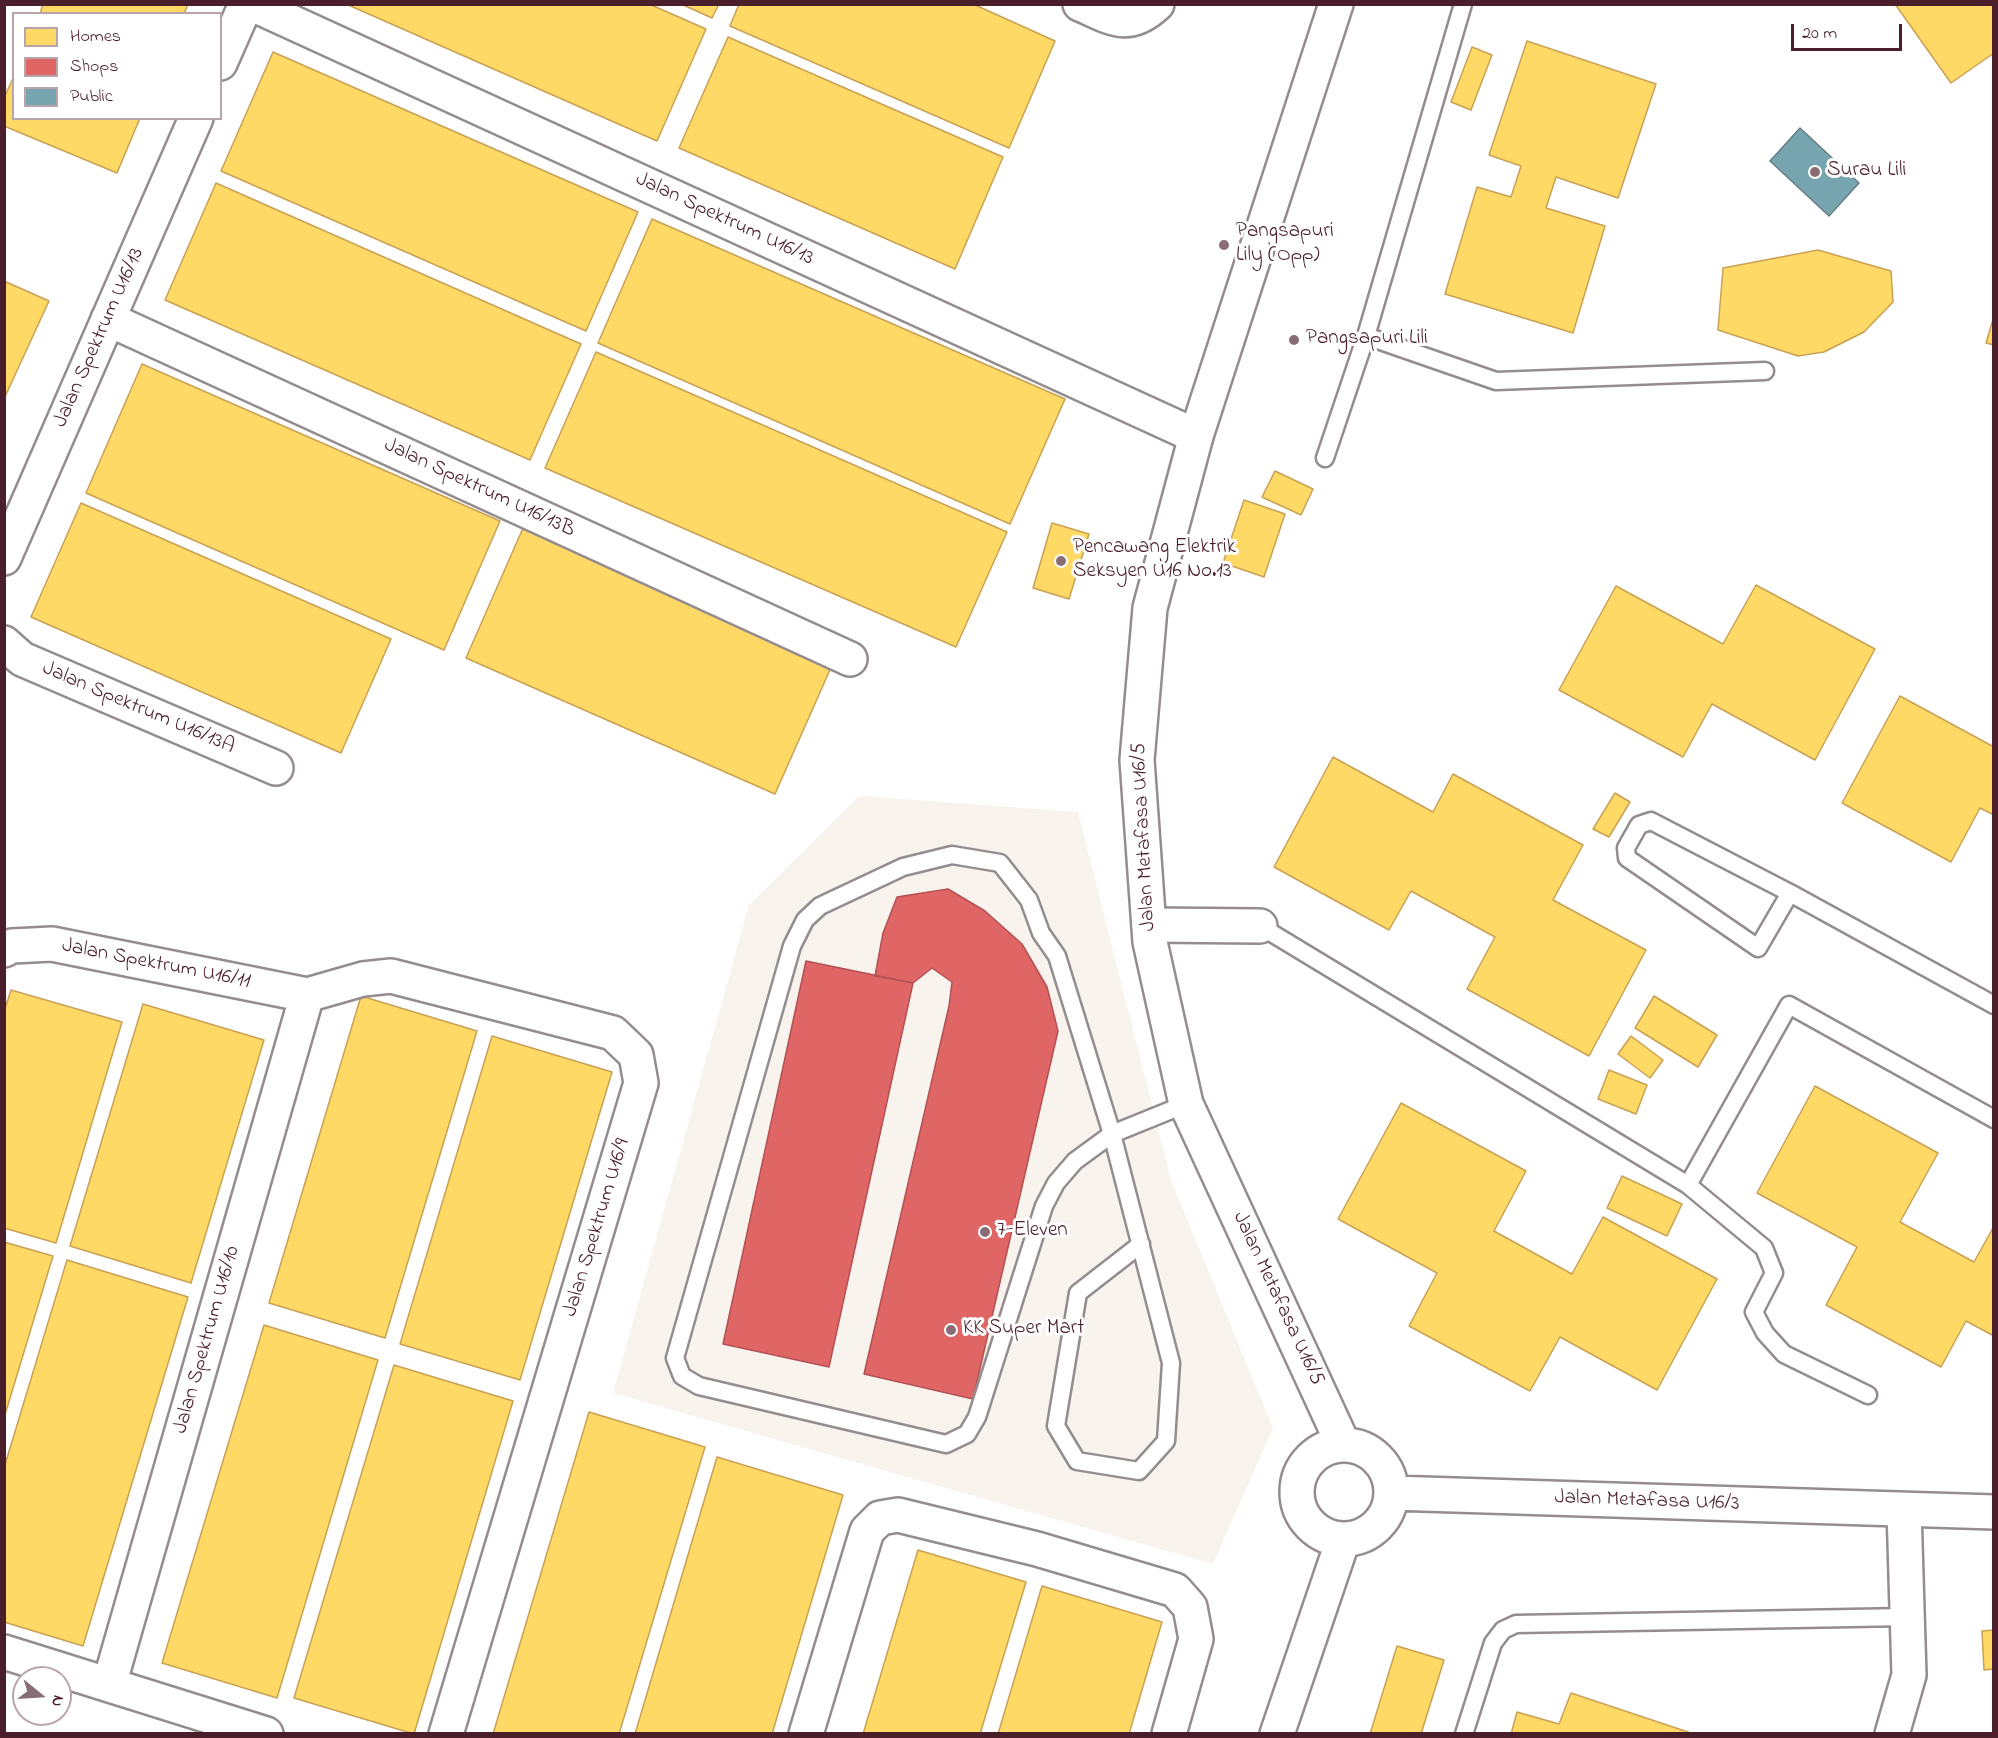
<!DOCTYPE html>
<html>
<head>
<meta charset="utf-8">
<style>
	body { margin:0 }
	#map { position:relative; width:1998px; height:1738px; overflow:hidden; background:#fff; font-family:"Indie Flower",sans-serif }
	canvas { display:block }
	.frame { position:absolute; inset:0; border:6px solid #4a1f2b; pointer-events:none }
	.legend { position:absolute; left:12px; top:12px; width:210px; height:108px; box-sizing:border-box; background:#fff; border:2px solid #b7a5aa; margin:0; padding:8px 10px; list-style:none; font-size:18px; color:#4a1f2b }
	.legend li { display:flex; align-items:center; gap:12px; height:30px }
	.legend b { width:30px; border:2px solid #b7a5aa }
	.north { position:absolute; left:12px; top:1666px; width:60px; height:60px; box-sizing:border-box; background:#fff; border:2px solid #b7a5aa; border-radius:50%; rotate:108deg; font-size:16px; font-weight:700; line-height:24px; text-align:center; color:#4a1f2b }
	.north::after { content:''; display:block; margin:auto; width:21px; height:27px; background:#896d75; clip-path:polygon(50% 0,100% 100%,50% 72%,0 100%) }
	.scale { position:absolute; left:1791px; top:24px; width:111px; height:27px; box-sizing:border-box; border:3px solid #4a1f2b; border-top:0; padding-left:8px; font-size:18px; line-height:21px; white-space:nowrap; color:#4a1f2b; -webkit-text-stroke:4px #fff; paint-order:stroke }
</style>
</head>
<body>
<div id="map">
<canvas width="1998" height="1738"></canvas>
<div class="frame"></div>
<ul class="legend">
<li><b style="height:16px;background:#ffd966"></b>Homes</li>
<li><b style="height:16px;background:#e06666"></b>Shops</li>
<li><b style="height:16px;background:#76a5af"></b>Public</li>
</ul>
<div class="north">N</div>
<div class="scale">20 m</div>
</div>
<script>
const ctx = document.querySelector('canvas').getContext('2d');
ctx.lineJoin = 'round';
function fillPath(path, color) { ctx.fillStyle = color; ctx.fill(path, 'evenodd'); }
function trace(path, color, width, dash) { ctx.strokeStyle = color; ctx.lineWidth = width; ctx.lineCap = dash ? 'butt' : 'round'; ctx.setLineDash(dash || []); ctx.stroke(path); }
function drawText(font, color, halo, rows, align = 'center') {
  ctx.font = font + ' "Indie Flower",sans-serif'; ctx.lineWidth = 6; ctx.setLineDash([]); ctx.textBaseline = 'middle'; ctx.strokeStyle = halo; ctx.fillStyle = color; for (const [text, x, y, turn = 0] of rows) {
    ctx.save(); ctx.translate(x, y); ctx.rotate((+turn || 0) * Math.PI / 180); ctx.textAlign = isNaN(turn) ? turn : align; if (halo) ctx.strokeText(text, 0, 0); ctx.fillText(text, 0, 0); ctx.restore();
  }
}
const built = new Path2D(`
	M859,796L1078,812L1171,1180L1273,1428L1213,1564L613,1393L749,905Z`);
const homes = new Path2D(`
	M43,4H188L184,14H40Z
	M346,4H649L706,29L657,141Z
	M681,4H719L712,18Z
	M739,4H973L1055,41L1009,148L730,26Z
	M1895,4H1994V53L1951,83Z
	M728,37L1003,157L955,269L679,148Z
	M1527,41L1656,84L1618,198L1556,177L1546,208L1605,226L1573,333L1445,294L1477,187L1511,197L1521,166L1489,155Z
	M1472,47L1492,55L1471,110L1451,102Z
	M273,52L638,212L586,331L221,171Z
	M14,76V118H140L117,173L4,126V98Z
	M216,183L581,344L530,460L165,300Z
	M652,219L1065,399L1010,524L598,343Z
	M1818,250L1891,271L1893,302L1864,332L1824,352L1798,356L1718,330L1723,268Z
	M4,281L49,301L4,399Z
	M1994,316V345L1986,343Z
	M596,352L1007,532L956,647L545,468Z
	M142,364L500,521L444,650L86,493Z
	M1275,471L1313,489L1301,515L1262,497Z
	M1244,500L1285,514L1264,577L1223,563Z
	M81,503L391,639L341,753L31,617Z
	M1052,523L1089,534L1069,599L1033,588Z
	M523,528L833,663L775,794L466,658Z
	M1756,585L1875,649L1815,760L1712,704L1683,757L1559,690L1616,586L1723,644Z
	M1900,696L1994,747V815L1980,808L1951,862L1842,803Z
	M1333,757L1433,812L1453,774L1583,845L1553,900L1646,950L1589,1056L1467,989L1495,937L1411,891L1389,930L1274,867Z
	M1615,793L1630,802L1609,837L1593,829Z
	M11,990L122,1022L56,1243L4,1228V1012Z
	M361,996L477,1031L385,1338L269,1303Z
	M1654,996L1717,1035L1698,1067L1635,1028Z
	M143,1004L264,1040L191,1283L70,1246Z
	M492,1036L612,1072L520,1380L400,1344Z
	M1631,1036L1663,1060L1650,1078L1618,1054Z
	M1609,1070L1647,1085L1636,1114L1598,1099Z
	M1815,1086L1938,1153L1900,1222L1974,1262L1994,1226V1336L1966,1321L1941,1367L1826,1305L1857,1247L1757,1193Z
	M1401,1103L1526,1171L1494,1231L1572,1274L1603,1217L1717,1279L1657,1390L1560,1337L1530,1391L1409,1326L1437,1273L1338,1219Z
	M1622,1176L1682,1204L1667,1236L1607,1208Z
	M4,1242L53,1256L4,1418Z
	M67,1260L188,1297L83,1646L4,1622V1468Z
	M264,1325L378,1360L277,1698L162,1663Z
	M394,1365L513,1401L414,1734L294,1698Z
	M589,1412L705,1447L619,1734H493Z
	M717,1457L843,1495L772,1734H635Z
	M918,1550L1026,1582L980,1734H863Z
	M1042,1586L1162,1622L1129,1734H998Z
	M1994,1630V1669L1984,1670L1982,1631Z
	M1397,1646L1444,1660L1421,1734H1370Z
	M1571,1693L1694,1734H1511L1517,1712L1559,1724Z`);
const shops = new Path2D(`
	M948,889L985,911L1022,944L1047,987L1058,1031L973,1399L864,1374L949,1006L952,982L932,968L913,983L875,976L883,933L897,897Z
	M806,961L913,983L829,1367L723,1344Z`);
const public = new Path2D(`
	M1800,128L1859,183L1829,216L1770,161Z`);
const lane = new Path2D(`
	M1463,4L1366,336L1496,381L1765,371
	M1325,458L1366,336
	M952,855L1000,863L1029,900L1041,933L1057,956L1112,1134L1075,1161L1056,1183L1044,1206L977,1417L967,1434L946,1444L699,1386L682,1376L675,1358L792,946L805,920L820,906L903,867Z
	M1790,893L1651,821L1639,825L1626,848L1627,858L1758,948L1790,893L1994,1005
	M1260,926L1688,1185L1789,1005L1994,1119
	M1688,1185L1764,1248L1774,1273L1754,1312L1765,1333L1784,1354L1868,1395
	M1141,1244L1078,1293L1056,1426L1077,1461L1139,1471L1166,1441L1171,1363L1112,1134L1186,1104
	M1464,1734L1493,1643L1503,1630L1516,1624L1907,1617`);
const street = new Path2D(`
	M252,4L1196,436
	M1080,4C1112,18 1128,31 1157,4
	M220,63L246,4
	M108,319L850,659
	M4,558L196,118
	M4,643L22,659L276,768
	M1149,925L1260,926
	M4,950L12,946L52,944L307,995L363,979L391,976L613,1033L636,1055L641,1083L446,1734
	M4,1652L266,1734
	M109,1685L307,995
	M806,1734L867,1531L880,1518L898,1515L1037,1549L1175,1590L1190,1607L1196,1639L1169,1734
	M1277,1734L1343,1540
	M1892,1734L1909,1675L1904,1510`);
const secondary = new Path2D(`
	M1336,4L1196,436L1150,608L1137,760L1150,942L1186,1104L1343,1444
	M1297 1492a47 47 0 1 1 94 0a47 47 0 1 1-94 0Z
	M1391,1493L1994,1512`);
const markers = [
	[1815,172,6,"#896d75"],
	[1224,245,6,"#896d75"],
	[1294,340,6,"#896d75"],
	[1061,561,6,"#896d75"],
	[985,1232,6,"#896d75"],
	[951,1330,6,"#896d75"]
];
const poiNames = [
	["Surau Lili",1827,172],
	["Pangsapuri",1236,233],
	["Lily (Opp)",1236,257],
	["Pangsapuri Lili",1306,340],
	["Pencawang Elektrik",1073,549],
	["Seksyen U16 No.13",1073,573],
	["7-Eleven",997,1232],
	["KK Super Mart",963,1330]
];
const streetNames = [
	["Jalan Spektrum U16/13",724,220,25],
	["Jalan Spektrum U16/13",100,338,-66],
	["Jalan Spektrum U16/13B",479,489,25],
	["Jalan Spektrum U16/13A",138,709,23],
	["Jalan Metafasa U16/5",1145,837,-93],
	["Jalan Spektrum U16/11",156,965,11],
	["Jalan Spektrum U16/9",598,1228,-73],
	["Jalan Metafasa U16/5",1277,1299,65],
	["Jalan Spektrum U16/10",208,1340,-74],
	["Jalan Metafasa U16/3",1647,1502,2]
];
fillPath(built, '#f8f3ec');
fillPath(homes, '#ffd966');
trace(homes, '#c9a154', 1.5);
fillPath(shops, '#e06666');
trace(shops, '#b35154', 1.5);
fillPath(public, '#76a5af');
trace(public, '#697d87', 1.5);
trace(lane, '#948c8e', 21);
trace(street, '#948c8e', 38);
trace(secondary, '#948c8e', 38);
trace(lane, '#fff', 16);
trace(street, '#fff', 33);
trace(secondary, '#fff', 33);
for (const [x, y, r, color] of markers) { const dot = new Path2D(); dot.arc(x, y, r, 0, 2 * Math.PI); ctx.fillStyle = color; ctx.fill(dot); trace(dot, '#fff', 2); }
drawText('21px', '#4a1f2b', '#fff', poiNames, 'left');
drawText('21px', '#4a1f2b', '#fff', streetNames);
</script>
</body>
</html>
